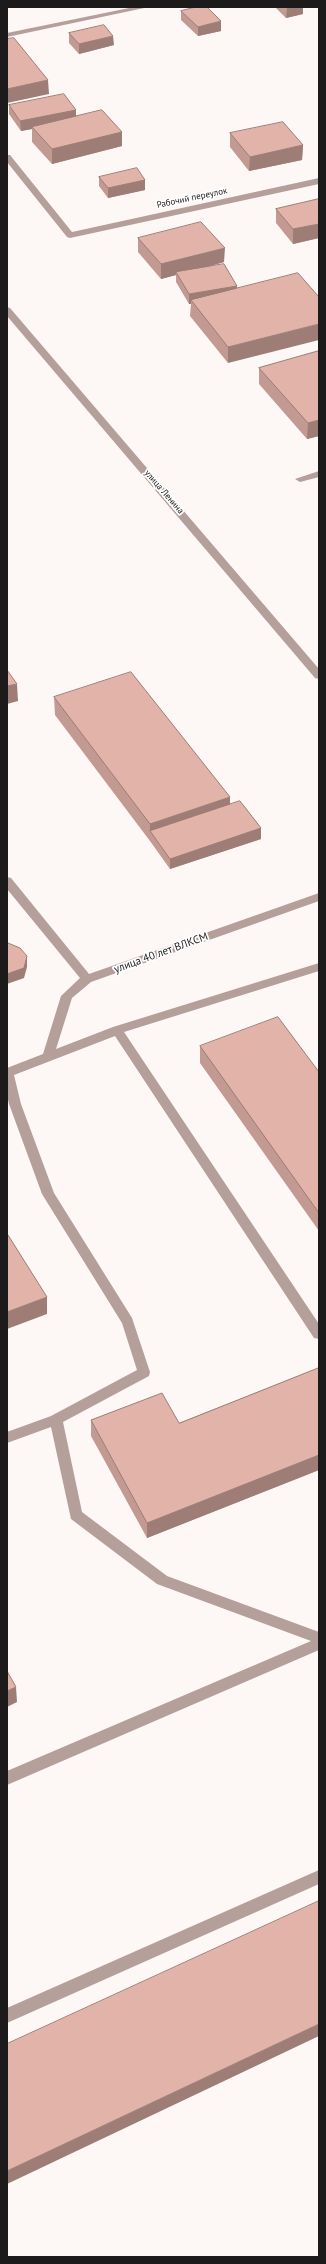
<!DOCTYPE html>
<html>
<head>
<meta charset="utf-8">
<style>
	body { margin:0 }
	#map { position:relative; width:326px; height:2264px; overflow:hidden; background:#fdf7f6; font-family:"PT Sans",sans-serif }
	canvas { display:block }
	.frame { position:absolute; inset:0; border:8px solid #1c1a1a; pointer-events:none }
</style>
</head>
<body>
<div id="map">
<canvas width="326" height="2264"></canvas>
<div class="frame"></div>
</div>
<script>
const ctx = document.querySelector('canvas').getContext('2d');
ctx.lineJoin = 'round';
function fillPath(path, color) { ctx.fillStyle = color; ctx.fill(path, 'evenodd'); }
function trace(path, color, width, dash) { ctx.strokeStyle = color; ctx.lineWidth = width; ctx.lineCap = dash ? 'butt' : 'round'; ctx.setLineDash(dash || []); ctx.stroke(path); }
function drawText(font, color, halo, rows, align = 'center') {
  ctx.font = font + ' "PT Sans",sans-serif'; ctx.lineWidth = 3.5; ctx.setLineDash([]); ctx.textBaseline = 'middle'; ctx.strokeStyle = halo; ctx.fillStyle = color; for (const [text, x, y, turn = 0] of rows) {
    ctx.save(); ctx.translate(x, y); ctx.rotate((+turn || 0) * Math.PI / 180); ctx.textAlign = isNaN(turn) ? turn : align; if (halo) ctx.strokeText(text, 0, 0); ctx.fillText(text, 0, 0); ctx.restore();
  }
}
const minor = new Path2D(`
	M134,7H149L7,37V33Z
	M7,155H10L72,232L319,178V184L70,238L67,237L7,162Z
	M7,307L10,308L319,669V679L315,678L7,316Z
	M319,471V477L300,482L295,479Z
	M7,877L11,878L89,974L319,893V901L91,982L72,998L56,1049L113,1027L319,963V971L124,1032L319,1324V1339L314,1338L115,1036L14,1075L21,1104L54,1193L132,1318L150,1372L149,1376L63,1422L82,1512L167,1576L319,1632V1650L7,1785V1771L311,1641L157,1584L71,1519L51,1427L7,1443V1432L51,1416L137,1370L122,1323L42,1194L9,1104L7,1095V1068L43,1054L61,996L80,978L7,889Z
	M319,1870V1884L7,2023V2008Z`);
const wall = new Path2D(`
	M275,7H303V14L286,18Z
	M181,11L221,31L198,36L181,20Z
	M69,33L114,45L79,54L69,43Z
	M9,105L76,110V116L122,132V146L52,164L32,142V129L21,131L9,114Z
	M230,133L303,145L302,160L249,171L230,147Z
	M99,177L145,180V190L108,198L99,186Z
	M319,199V238L293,244L276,223V209Z
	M138,238L224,262L210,266L237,286L228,363L190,316L191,304H189L176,282V275L161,279L138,252Z
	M319,351V436L307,439L259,384V368Z
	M54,697L230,804L261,828V839L170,869L150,841L55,715Z
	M200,1046L319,1072V1231L200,1063Z
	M319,1368V1470L147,1538L91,1436V1420L179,1423Z`);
const shadedWall = new Path2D(`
	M292,7H303V14L286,18L287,8Z
	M221,21V31L198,36V27Z
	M113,36L114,45L79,54V44Z
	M48,80L49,94L7,103V89Z
	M76,110V120L32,127V129L21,131L20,121Z
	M122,132V146L52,164V149Z
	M303,145L302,160L249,171L250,157Z
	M145,180V190L108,198V188Z
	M319,224V238L293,244V229Z
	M225,248L224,262L178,275L176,272V275L161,279V264Z
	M237,286V296L191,300V304H189V294Z
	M319,324V340L228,363V347Z
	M319,420V436L307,439L308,423Z
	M17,684L18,701L7,704V686Z
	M230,797V814L150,831V824Z
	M261,828V839L170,869V859Z
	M27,956V967L24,978L7,984V974Z
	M47,1297V1314L7,1329V1312Z
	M319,1455V1470L147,1538V1523Z
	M16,1687L17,1702L7,1707V1691Z
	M319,2024V2036L7,2184V2171Z`);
const building = new Path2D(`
	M196,7H207L221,21L198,27L181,11Z
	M104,25L113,36L79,44L69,33Z
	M14,38L48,80L7,89V39Z
	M64,94L76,110L20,121L9,105Z
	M102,110L122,132L52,149L32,127Z
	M283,122L303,145L250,157L230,133Z
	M137,168L145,180L108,188L99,177Z
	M319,199V224L293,229L276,209Z
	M201,222L225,248L161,264L138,238Z
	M224,264L237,286L189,294L176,272Z
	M298,273L319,297V324L228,347L191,300Z
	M319,351V420L308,423L259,368Z
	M7,670L17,684L7,686Z
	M131,672L230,797L150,824L54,697Z
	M240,801L261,828L170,859L150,831Z
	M8,943L20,948L27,956L24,968L7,974V944Z
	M278,1017L319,1072V1213L200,1046Z
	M7,1235H8L47,1297L7,1312Z
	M319,1368V1455L147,1523L91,1420L162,1393L179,1423Z
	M7,1671L16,1687L7,1691Z
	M319,1901V2024L7,2171V2044Z`);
const farStreetnames = [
	["Рабочий переулок",192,198,-12],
	["улица Ленина",164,492,49]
];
const streetNames = [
	["улица 40 лет ВЛКСМ",161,953,-20]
];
fillPath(minor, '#b49f9b');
fillPath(wall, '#c29a91');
fillPath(shadedWall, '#9e7d76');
fillPath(building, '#e1b3a9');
trace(building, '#9e7d76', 1);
drawText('9px', '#1c1a1a', '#fff', farStreetnames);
drawText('11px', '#1c1a1a', '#fff', streetNames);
</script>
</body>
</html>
